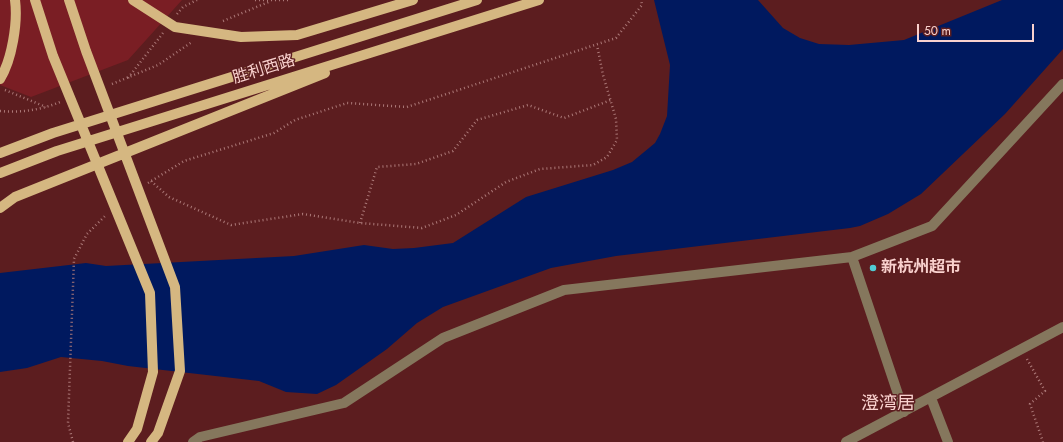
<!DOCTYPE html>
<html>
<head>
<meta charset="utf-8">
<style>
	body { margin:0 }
	#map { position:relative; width:1063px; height:442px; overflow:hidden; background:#5c1d1f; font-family:Jost,sans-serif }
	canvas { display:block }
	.scale { position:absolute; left:917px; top:24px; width:117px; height:18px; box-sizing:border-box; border:2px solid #f9d1ce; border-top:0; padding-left:5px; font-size:12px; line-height:14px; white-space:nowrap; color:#f9d1ce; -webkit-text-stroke:3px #5c1d1f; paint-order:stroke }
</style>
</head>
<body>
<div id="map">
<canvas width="1063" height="442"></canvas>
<div class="scale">50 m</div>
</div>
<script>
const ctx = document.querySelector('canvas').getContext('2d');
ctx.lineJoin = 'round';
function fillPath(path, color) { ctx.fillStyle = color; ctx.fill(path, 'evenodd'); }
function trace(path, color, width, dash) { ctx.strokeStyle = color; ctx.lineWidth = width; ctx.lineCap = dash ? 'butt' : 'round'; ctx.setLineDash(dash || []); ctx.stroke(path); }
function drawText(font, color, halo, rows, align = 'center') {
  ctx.font = font + ' Jost,"Noto Sans SC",sans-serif'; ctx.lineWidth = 3; ctx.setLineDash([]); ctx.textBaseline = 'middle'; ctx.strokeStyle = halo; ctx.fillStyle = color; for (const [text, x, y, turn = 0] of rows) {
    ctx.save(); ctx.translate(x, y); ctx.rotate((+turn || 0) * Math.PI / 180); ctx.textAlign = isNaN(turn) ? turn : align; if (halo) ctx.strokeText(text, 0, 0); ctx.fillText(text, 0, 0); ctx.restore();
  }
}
const green = new Path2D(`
	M0,0H182L128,60L31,97L0,85Z`);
const water = new Path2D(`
	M654,0H758L783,28L800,38L819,44L849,45L904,40L1002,0H1063V49L1005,114L921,194L888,214L860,226L850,228L616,256L551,268L443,307L417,323L387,349L336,385L317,394L286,392L259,381L128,366L102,361L61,357L27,368L0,372V273L86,263L106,266L294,256L364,245L393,249L414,248L453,243L526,197L613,170L632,162L655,143L660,134L667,116L670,65Z`);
const path = new Path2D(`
	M255,0H291
	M177,14L183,7L197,0
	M223,21L271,1
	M128,78L163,33
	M112,84L158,65L192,42
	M5,90L46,107
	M0,111C20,113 41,110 60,102
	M151,181L169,197L231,225L303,214L360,223L422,228L456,215L506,182L540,169L593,165L607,157L617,140L616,119L603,75L597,45
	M148,183L184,161L274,133L295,120L347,103L407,107L616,38L642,5L641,0
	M360,223L377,167L416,164L453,151L477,120L528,105L564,118L611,100
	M1027,359L1045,391L1030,404L1043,442
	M73,442L68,423L74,259L87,234L106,215`);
const minor = new Path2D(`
	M852,257L904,412
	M931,398L948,442
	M193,442L200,437L344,403L443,338L564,290L852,257L932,226L1063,84
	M846,442L1063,327`);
const major = new Path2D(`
	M35,0L53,56L150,293L153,372L137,429L128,442
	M69,0L86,51L175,287L180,371L158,433L151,442
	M133,0L175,27L241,37L297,35L413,0
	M0,79C12,60 18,22 15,0
	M0,153L53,133L477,0
	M0,173L57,151L539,0
	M0,208L15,197L325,73`);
const markers = [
	[873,268,4,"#51ccd4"]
];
const streetNames = [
	["胜利西路",264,70,-17]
];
const poiNames = [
	["新杭州超市",881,268]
];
const quarterNames = [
	["澄湾居",888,405]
];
fillPath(green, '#7a1e24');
fillPath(water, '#00195f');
trace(path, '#ac7978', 2.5, [1, 3]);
trace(minor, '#85775d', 10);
trace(major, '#d5b781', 10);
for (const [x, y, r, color] of markers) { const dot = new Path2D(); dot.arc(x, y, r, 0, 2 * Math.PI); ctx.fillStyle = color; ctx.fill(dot); trace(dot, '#5c1d1f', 1.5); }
drawText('16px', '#f9d1ce', '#5c1d1f', streetNames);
drawText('bold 16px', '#f9d1ce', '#5c1d1f', poiNames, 'left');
drawText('18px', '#f9d1ce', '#5c1d1f', quarterNames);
</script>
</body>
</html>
